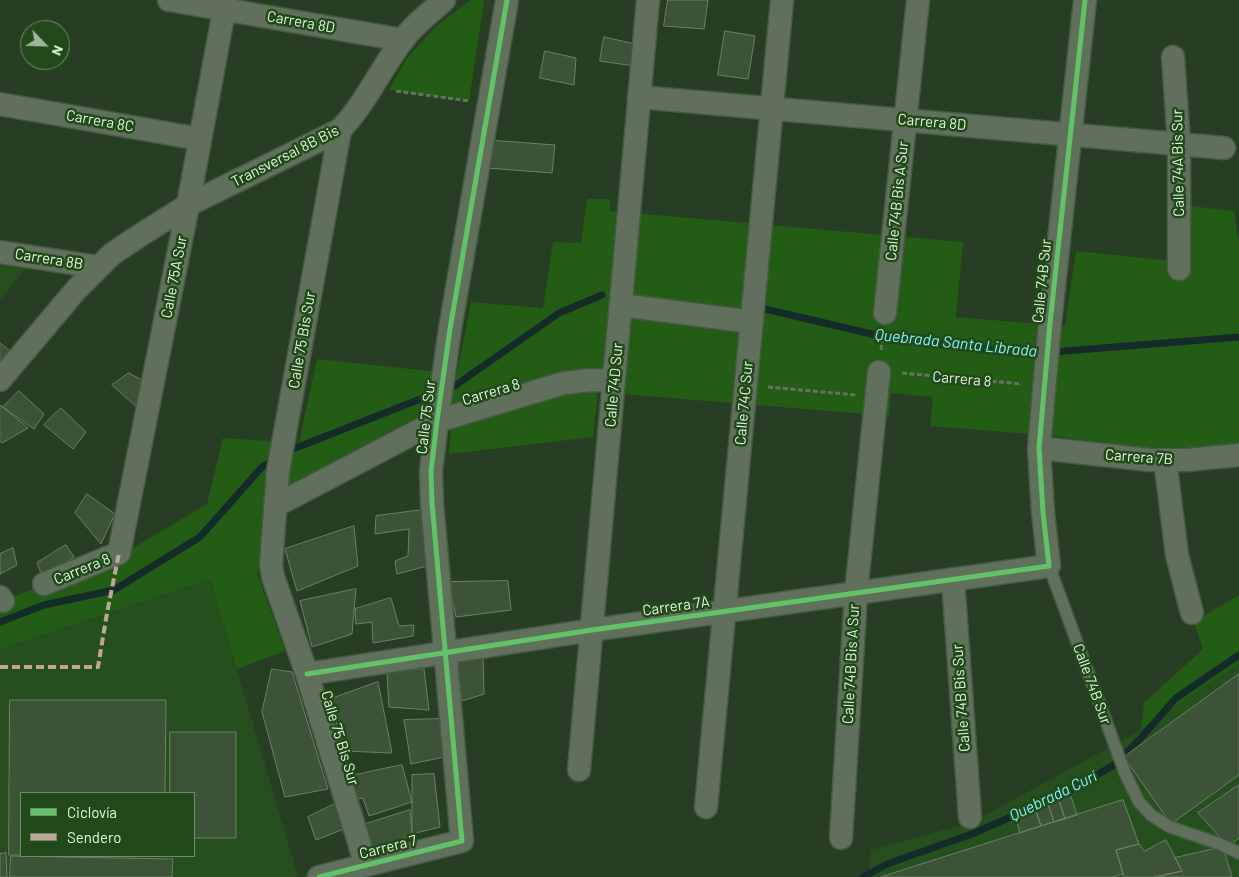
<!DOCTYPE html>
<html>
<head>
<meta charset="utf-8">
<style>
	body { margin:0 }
	#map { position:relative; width:1239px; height:877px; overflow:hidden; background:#283e24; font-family:Barlow,sans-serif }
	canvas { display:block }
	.legend { position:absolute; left:20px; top:792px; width:175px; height:65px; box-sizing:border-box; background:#214919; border:1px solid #6d8f67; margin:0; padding:6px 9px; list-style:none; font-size:15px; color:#e0f7dc }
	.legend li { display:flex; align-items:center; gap:10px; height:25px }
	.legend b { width:25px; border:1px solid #6d8f67 }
	.north { position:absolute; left:20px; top:20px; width:50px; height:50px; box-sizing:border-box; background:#214919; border:1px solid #6d8f67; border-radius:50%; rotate:114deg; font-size:14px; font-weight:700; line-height:20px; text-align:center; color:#e0f7dc }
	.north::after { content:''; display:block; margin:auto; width:18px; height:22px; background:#a0b69c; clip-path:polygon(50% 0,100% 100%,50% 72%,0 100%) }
</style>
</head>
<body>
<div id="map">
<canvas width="1239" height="877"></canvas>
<ul class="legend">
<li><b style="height:6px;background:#61c268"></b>Ciclovía</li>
<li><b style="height:6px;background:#c0a59a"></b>Sendero</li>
</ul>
<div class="north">N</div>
</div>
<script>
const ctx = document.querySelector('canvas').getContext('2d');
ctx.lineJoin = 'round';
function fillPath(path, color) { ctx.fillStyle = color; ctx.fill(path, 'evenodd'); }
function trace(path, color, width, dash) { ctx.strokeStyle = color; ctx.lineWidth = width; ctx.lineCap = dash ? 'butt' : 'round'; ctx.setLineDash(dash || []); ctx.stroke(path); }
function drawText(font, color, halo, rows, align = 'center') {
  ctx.font = font + ' Barlow,sans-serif'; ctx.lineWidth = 5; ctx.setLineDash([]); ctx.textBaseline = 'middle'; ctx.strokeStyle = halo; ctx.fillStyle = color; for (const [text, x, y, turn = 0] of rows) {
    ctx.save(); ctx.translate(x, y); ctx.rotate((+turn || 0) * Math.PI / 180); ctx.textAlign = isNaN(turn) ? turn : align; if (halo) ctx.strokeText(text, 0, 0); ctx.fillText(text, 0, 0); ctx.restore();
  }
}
const built = new Path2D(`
	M0,265L25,269L0,300Z
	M210,579L298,877H0V649ZM21,793H194V856H21Z
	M1239,663V877H869L871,850L973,822L1141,730Z`);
const green = new Path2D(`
	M471,0H484L469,101L389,90L407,58L435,27Z
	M587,199H610V211L963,242L956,317L1065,326L1076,251L1191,263L1190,206L1234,211L1238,239H1239V444L1223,447H1129L1056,436L930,426L933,397L891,393L889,416L598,392L593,437L449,454L453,404L423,414L265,498L258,576L285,651L237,669L210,579L0,649V597L3,601L133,548L207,504L223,438L299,443L317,359L457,374L471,302L543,308L553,242L581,243Z
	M1239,595V663L1141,730L1144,703L1203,649L1194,622Z`);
const stream = new Path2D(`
	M765,309L893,339L1028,354L1239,337
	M286,453L293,449L456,385L559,313L602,295
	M0,622L44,605L114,590L200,537L262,467L276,459
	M863,877L887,864L972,834L1067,792L1114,765L1140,739L1176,698L1239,655`);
const building = new Path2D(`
	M668,0H708L704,29L664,26Z
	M725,31L755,36L748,79L718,75Z
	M604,37L636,44L634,66L600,61Z
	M545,51L576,58L574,85L540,78Z
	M489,140L555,145L552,173L487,168Z
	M0,343L10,351L0,363Z
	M129,373L147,383L139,409L112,385Z
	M19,391L44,414L34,429L3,407Z
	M0,405L28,428L2,443L0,441Z
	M61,408L86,432L73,449L44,425Z
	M87,494L115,514L101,544L75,513Z
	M423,510L427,566L397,574L395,561L408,556L409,529L375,534L376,516Z
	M354,526L358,566L297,591L285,549Z
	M66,545L74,557L43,578L37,563Z
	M13,548L17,565L0,574V554Z
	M508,581L511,610L456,617L449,582Z
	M356,589L352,634L312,647L300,601Z
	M391,598L399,626L414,625L413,636L373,643L372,622L356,624L355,609Z
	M483,654L484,694L462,701L457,660Z
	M272,669L292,672L328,789L285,797L262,712Z
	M424,669L429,710L389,707L387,672Z
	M1239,674V775L1171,824L1124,757Z
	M378,682L392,753L343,751L331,699Z
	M10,700H166L165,793H21V855H9Z
	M440,719L444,757L411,764L404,720Z
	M170,732H236V838H194V793H170Z
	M402,765L412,802L369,816L363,798L356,799L346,777Z
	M434,774L440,827L412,834V775Z
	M1239,785V838L1228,846L1198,813Z
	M1071,796L1077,815L1065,819L1059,800Z
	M1059,800L1065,819L1054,822L1048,804Z
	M1123,800L1139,844L1116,850L1123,874L1113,877H881Z
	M339,802L349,827L316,840L308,817Z
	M1048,804L1054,822L1041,826L1035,808Z
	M1035,808L1041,826L1020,833L1015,815Z
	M410,810L412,834L370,856L363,825Z
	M1166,840L1182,871L1155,877H1124L1116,850L1139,844L1144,851Z
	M1223,847L1232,877H1155L1182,871L1175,858Z
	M6,853L7,877H0V854Z
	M11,856L173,859L172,877H10Z`);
const path = new Path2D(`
	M396,91L469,101
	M881,350L883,334
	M902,373L1022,384
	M768,387L856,395`);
const service = new Path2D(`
	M1049,566L1125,773L1139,802L1151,815L1170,827L1220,844L1239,853`);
const minor = new Path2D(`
	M169,0L403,40
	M1173,57L1179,144V269
	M639,97L1224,148
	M0,104L200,139
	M340,130L278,471L271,565L273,577L307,674L366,865
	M0,252L98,267
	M621,305L752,322
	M885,313L918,0
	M0,380L76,290L112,254L136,238L188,205L340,130C365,104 380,70 402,41C413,25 430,13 444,0
	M1039,448L1150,460H1187L1239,455
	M1165,460L1177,555L1192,613
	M275,506L437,421L564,383L591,380L614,381
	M953,579L970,817
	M44,584L119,553L188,205L226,0
	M0,597L3,601
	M307,674L592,630L1049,566L1043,512L1039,448L1050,323L1085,0
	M579,770L648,0
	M706,807L782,0
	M841,838L856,593L879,372
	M319,877L462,841L432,503L431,471L437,421L450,329L507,0`);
const quiet = new Path2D(`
	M0,667H98L107,613L119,553`);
const cycleway = new Path2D(`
	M307,674L592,630L1049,566L1043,512L1039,448L1050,323L1085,0
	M319,877L462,841L432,503L431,471L437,421L450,329L507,0`);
const streetNames = [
	["Carrera 8D",301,22,10],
	["Carrera 8C",100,121,10],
	["Carrera 8D",932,122,5],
	["Transversal 8B Bis",285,156,-27],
	["Calle 74A Bis Sur",1178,163,-91],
	["Calle 74B Bis A Sur",897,201,-84],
	["Carrera 8B",49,259,9],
	["Calle 75A Sur",174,277,-79],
	["Calle 74B Sur",1042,281,-84],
	["Calle 75 Bis Sur",302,340,-80],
	["Carrera 8",962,379,5],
	["Calle 74D Sur",614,385,-85],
	["Carrera 8",491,392,-17],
	["Calle 74C Sur",744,403,-85],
	["Calle 75 Sur",426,417,-83],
	["Carrera 7B",1139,457,4],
	["Carrera 8",82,569,-22],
	["Carrera 7A",676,606,-8],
	["Calle 74B Bis A Sur",851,664,-87],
	["Calle 74B Sur",1092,684,70],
	["Calle 74B Bis Sur",961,698,-94],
	["Calle 75 Bis Sur",340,738,73],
	["Carrera 7",388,847,-14]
];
const waterNames = [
	["Quebrada Santa Librada",956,343,6],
	["Quebrada Curí",1053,796,-26]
];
fillPath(built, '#25501d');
fillPath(green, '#225c15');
trace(stream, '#142b29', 7);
fillPath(building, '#3c5337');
trace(building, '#6c7f69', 1);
trace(service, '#465943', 14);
trace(minor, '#465943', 25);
trace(path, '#647361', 3, [5, 2.5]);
trace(service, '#60705d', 11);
trace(minor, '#60705d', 22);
trace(quiet, '#c0a59a', 4, [8, 4]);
trace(cycleway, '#61c268', 5);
drawText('15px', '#e0f7dc', '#214919', streetNames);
drawText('italic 16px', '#81f2f9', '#214919', waterNames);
</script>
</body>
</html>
